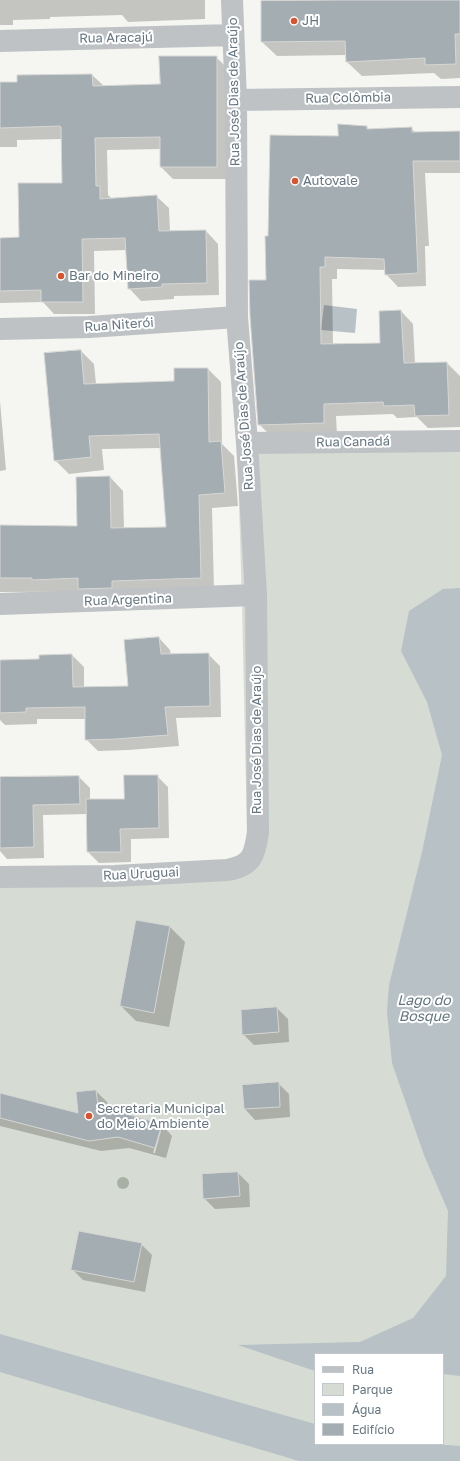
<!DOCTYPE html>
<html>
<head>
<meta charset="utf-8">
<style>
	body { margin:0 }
	#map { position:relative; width:460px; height:1461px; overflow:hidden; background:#f5f5f1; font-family:"Golos Text",sans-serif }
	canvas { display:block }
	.legend { position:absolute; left:314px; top:1353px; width:130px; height:92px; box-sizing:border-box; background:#fff; border:1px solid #c1c8cd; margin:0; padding:5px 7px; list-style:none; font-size:12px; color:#657581 }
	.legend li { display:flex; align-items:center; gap:8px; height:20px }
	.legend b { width:20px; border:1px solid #c1c8cd }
</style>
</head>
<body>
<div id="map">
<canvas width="460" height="1461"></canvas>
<ul class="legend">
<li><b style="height:5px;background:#bec2c5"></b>Rua</li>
<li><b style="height:11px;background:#d6dbd3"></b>Parque</li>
<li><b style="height:11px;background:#b7c1c6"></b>Água</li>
<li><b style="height:11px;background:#a4adb2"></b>Edifício</li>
</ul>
</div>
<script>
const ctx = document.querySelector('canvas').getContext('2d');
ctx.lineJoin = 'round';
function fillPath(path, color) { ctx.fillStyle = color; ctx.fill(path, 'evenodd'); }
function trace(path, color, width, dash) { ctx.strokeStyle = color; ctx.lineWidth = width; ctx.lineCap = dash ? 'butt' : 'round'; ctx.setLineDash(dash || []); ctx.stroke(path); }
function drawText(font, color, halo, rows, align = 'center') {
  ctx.font = font + ' "Golos Text",sans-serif'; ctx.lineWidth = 4; ctx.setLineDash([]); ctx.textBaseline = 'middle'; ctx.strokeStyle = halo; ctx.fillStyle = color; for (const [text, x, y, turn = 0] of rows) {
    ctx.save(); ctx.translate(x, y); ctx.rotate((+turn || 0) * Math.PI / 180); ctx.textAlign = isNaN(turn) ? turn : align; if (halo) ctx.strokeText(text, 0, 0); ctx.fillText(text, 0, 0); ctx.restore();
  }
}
const green = new Path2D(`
	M237,437L460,438V1461H0V872L241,859L247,834L242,603ZM315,1354H443V1444H315Z`);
const water = new Path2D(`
	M324,305L357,309L355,333L321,330Z
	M460,588V1376L443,1374V1354H315V1371L238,1345L360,1342L413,1318L446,1276L448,1211L424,1155L392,1063L387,1012L389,985L422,852L442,755L427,702L401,651L409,611L443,589Z
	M0,1334L315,1424V1444L447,1445L460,1446V1461H299L0,1372Z`);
const shadow = new Path2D(`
	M0,0H205V19L128,22L122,15L50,17V19L13,20V25H0Z
	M261,0H460V78L441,79L434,73L362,76L347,62V55L277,56L262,42Z
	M216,57L229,70V179H173L161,167V149L107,150L108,195L112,199L156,196L169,208L170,232L206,231L218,244L219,295L174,296V299L141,301L129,288L127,250L94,251L95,314H54L43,302L0,303V239L20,238L63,184L62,139L17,140V147H0V83H18L92,75L104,86L161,85Z
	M366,127L370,130L411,128L416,133L460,132V173H425L429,246H425L426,286L398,287L386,274V270L337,269V279H332L333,345L382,344L401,311L413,324L415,364L447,363L460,376V427L428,428L417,417L397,418L393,414L336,416L337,435L272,437L259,424L269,237L339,137Z
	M81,351L94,364L96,384L175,382L208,369L221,382L222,444L234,456L238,506L212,508L214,591L0,592V527H78L110,477L123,491L124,529L167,528L161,448L102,449L104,470L69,474L55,460Z
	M0,401L6,470L0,471Z
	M159,638L170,650L171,655L208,654L220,666L221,717L176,718L179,746L128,750L98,751L86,739V719H37V724L5,725L0,720V661L40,660L72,655L84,667V688L129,687Z
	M157,776L168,787L169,838L131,839V862L99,863L88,852L87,814L43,815L44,858L7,859L0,851V777H79L90,788V800H125Z
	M137,921L170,927L185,942L169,1027L136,1021L121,1006Z
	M277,1008L288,1019L289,1042L254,1045L243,1034Z
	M278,1083L289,1094L290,1117L255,1120L245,1109Z
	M96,1091L107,1102L108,1110L162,1125L172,1136L166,1158L129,1148L101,1151L0,1126V1094L79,1114ZM159,1131H161L155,1153H153Z
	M238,1173L249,1184L250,1207L215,1209L204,1198Z
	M141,1244L152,1255L145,1292L83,1280L72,1269Z`);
const building = new Path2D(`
	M343,0H460V34H455L456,64L425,65V58L346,62L345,41L261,42V1Z
	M159,56H217V167H160V137L95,138L96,186H100V199L157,195L159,231L206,230L207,283L162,284V287L128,289L125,238L82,239L83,302H41V290L0,291V238L19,237L18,183H62L61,127L60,126L0,128V82H17V75L92,74L93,86L160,84Z
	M338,124L367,126V129L412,127V132L460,131V161H413L418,273L385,275L384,259L325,257V267H320L321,344L380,343L379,311L401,310L404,363L447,362L449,415L415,416L414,405L384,406L383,402L324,404V423L258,425L250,316L249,280H266L265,236H268L270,135L338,136Z
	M81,350L84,384L174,381V368H208L209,442L221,441L225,493L199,495L201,578L112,581V588L78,589V578L32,580V578H0V525L77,526L76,477L110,476L111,528L166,527L159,434L89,436L91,457L54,461L44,353Z
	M159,637L161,654L209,653L210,706L165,707L168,735L116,739L85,740V707L26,708V712L0,713V660L39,659V655L72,654L73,687L128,686L124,640Z
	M124,775H158L159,828L120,829L121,852H87L86,799H124Z
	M79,776L80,804L33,805L34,847L0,848V777Z
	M136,920L170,926L154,1013L120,1006Z
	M277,1007L279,1032L242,1035L241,1010Z
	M279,1082L280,1107L244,1109L242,1085Z
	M96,1090L98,1106L162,1124L155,1148L118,1137L89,1141L0,1118V1093L78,1113L76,1092Z
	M238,1172L240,1196L203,1199L202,1174Z
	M79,1231L142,1243L134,1282L71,1270Z`);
const street = new Path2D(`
	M0,41L233,35
	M236,100L460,97
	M0,329L89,327L237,317
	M247,443L460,441
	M0,604L256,595
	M0,877L115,876L227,870C252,866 255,855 258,832L256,595L247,443L237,317L236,100L232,0`);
const trees = [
	[123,1183]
];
const markers = [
	[294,21,4,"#d8542d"],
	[295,181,4,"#d8542d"],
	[61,276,4,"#d8542d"],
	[89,1116,4,"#d8542d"]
];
const poiNames = [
	["JH",302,21],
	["Autovale",303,181],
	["Bar do Mineiro",69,276],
	["Secretaria Municipal",97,1109],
	["do Meio Ambiente",97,1124]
];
const streetNames = [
	["Rua Aracajú",116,38,-1],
	["Rua José Dias de Araújo",234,92,-91],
	["Rua Colômbia",348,98,-1],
	["Rua Niterói",119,325,-4],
	["Rua José Dias de Araújo",244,416,-94],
	["Rua Canadá",353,442,-1],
	["Rua Argentina",128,600,-2],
	["Rua José Dias de Araújo",257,740,-90],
	["Rua Uruguai",141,874,-3]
];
const waterNames = [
	["Lago do",424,1001],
	["Bosque",424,1017]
];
fillPath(green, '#d6dbd3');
fillPath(water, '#b7c1c6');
fillPath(shadow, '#0003');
fillPath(building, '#a4adb2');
trace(building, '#d6d6d4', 1);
trace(street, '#bec2c5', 22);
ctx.fillStyle = '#a7b0a3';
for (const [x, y] of trees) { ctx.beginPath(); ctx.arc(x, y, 6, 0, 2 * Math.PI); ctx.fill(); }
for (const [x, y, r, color] of markers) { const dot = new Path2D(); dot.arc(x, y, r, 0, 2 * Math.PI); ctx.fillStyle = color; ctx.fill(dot); trace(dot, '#fff', 1.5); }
drawText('13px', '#657581', '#fff', poiNames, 'left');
drawText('13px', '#657581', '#fff', streetNames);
drawText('italic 14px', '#61767e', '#fff', waterNames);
</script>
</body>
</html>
